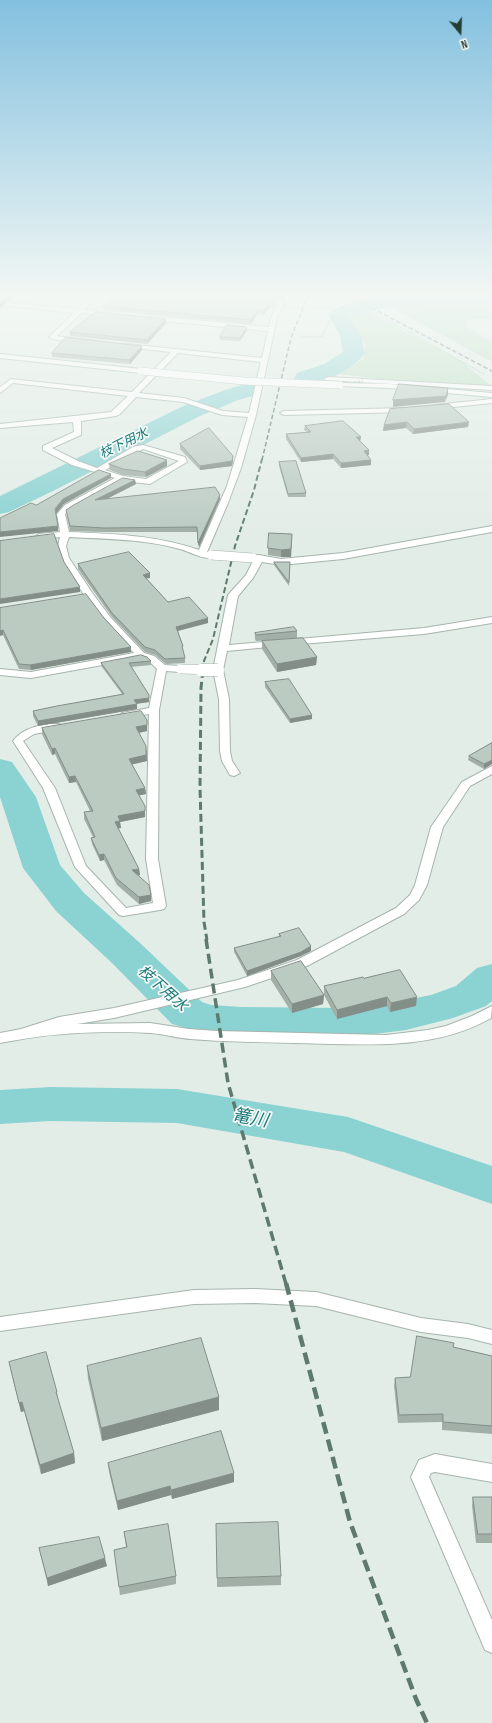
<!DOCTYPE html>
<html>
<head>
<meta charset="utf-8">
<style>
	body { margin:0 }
	#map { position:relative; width:492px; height:1723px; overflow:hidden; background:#e3ede7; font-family:"Sofia Sans Condensed",sans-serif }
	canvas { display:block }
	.north { position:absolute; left:440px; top:12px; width:40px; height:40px; -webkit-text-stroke:3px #f4f9f6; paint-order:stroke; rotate:161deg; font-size:11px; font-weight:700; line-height:16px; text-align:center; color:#223e32 }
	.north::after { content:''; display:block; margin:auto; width:14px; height:18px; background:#223e32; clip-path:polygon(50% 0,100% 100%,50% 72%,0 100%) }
</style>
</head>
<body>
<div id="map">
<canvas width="492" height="1723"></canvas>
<div class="north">N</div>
</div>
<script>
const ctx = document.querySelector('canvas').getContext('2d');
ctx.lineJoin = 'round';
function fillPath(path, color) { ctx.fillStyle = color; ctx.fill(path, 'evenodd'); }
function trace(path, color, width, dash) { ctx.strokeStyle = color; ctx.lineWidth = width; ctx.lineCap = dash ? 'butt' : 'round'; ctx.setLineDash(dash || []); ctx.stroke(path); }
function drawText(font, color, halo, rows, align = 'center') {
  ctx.font = font + ' "Sofia Sans Condensed","Noto Sans JP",sans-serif'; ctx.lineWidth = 3.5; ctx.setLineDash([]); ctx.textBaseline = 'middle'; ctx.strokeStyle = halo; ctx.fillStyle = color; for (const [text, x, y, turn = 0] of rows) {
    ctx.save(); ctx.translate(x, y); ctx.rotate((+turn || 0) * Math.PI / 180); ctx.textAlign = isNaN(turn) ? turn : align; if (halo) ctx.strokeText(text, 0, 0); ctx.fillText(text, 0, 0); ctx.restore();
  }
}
const green = new Path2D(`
	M492,298V319H467L465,326L492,342V362L379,301L432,299Z
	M361,308L463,362L492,387L378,379L338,374L363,359L366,344L343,321Z`);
const river = new Path2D(`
	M386,295H492V303C471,303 451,304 430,305C402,306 376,306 349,318L361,335L365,353C353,370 318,388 297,383L294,378L297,373L324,364L343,352L340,335L328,315C336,303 371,297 386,295Z
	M251,382L259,384L262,389L259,394L238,400L198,417L55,490L9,512L0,514V496L181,407L222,391Z
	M0,759L12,762L36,797L60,865L84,893L140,943L202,1002L211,1005L242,1007L343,1008L406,1000L431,995L456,986L477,968L492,964V1001L486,1006L453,1018L406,1030L343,1038L242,1037L210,1035L172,1024L112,963L56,911L23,868L0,797Z
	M51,1087L177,1089L348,1117L492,1166V1204L344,1152L177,1123L51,1121L0,1124V1090Z`);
const path = new Path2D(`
	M304,295L346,307L372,311L484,374
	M301,337H321L335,311L369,298L492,295`);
const street = new Path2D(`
	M93,295H99L84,310L110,312L113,314L110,316L81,313L57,336L81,340V342L79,343L52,339L49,337L74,313L0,305V303L2,302L78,309Z
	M245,296L282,301L285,303L277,318L256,415L241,468L228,503L207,552L213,553L214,555L213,557C202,560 191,552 180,549C144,539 106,539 69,537L66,546L69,558L93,594L111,618L144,653L154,656L165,665L180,666L185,669L180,672L166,671L159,710L158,859L166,906L164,909L160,910L123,916L119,915L75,867L43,788L13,741C22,728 47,721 62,725L63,727L62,729L34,734L23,741L55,788L86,866L126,908L153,903L146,859L149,714L126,718L121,715L122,713L149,708L157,669L148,660L141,658L31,678L0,675V669L31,672L134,653L105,622L84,595L61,558L58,546L60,537L39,540L35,537L39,534L60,532L57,514L65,505L115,478L72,465L43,450V446L74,432L73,422L0,428V424L111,412L128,396L13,383L0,393V387L11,379L132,392L171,352L125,347V345L127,344L262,358L268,331L151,320L148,318L151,316L269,327L271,318L278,304L243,299V297ZM178,353L261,362L249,413L223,411L184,398L139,393ZM136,397L183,402L222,415L248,417L227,486L199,550C157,535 113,534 69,532L65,514L71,509L123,481L150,484L187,462L185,457L143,445L133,447L97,468L78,461L52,448L81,435V421L116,416L120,414ZM143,449L179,461L146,479L123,476L105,470Z
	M328,377L492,386V390L326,380L324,379Z
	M492,399V403L435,409L431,407L435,405Z
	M405,408H408V412L284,415L280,413L284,411Z
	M492,526V532L343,559L281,565L262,562L253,578L238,596L229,645L424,628L492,617V623L424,634L289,645L227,651L223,670L229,699L230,751L232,761L240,773L234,776L230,775L222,761L220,751L219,699L213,670L228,595L246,575L253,561L250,560L249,558L250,556L259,555L281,559L343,553Z
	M492,766V774L470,786L443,827L427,885L419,900L404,914L307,966L245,987L114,1018L77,1024L150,1023L189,1029L217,1031L386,1035L428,1030L446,1026L472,1016L492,1006L491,1018C432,1052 361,1044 295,1043C260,1042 225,1042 190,1039C177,1038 164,1034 151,1033C101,1030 49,1033 0,1043V1033L21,1029L59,1017L114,1008L238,980L297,960L396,908L410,895L415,885L431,827L462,782Z
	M255,1289L316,1292L421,1318L468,1324L492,1330V1344L468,1338L421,1332L316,1306L255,1303L194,1304L0,1331V1317L194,1290Z
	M435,1454L492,1464V1482L435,1472L431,1473L429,1477L492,1620V1653L485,1650L411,1477L419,1460Z`);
const secondary = new Path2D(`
	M0,354L141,369L144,371L141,373L0,358Z
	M340,383L389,384L492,393V397L389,388L338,386L336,385Z`);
const highway = new Path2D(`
	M9,295H15L0,308V303Z`);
const railFar4 = new Path2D(`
	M347,295L492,371
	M262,460L291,338L308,295`);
const railFar3 = new Path2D(`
	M203,671L204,661L213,639L235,546L254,490L262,459`);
const railFar2 = new Path2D(`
	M203,670L201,688L200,788L204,922L207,940`);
const railFar1 = new Path2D(`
	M206,939L228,1083L286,1284`);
const rail = new Path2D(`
	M286,1283L350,1522L416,1699L427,1723`);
const pathBridge = new Path2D(`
	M354,382L363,381`);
const streetBridgeFar1 = new Path2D(`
	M211,555L253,558
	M180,669L218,670`);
const streetBridge = new Path2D(`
	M201,670H218`);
const secondaryBridge = new Path2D(`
	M141,371L244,381L340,385`);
const wall = new Path2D(`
	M231,295H287L283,300Z
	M276,301V305L274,308H270L263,315L257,314L251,324L104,310L103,306Z
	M166,319V323L147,344L70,336V332Z
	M247,330L240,341L220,340V337Z
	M142,350L130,364L52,357V353Z
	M390,409L468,427L413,434L406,428L383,431L384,425Z
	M305,426L361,437L360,441L369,450V455H367L371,465L341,468L333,459L301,462L286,439V434L307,432L304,430Z
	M180,444L233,456V461L232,466L200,470L180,449Z
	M279,462L306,493V497H288L279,466Z
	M109,464L167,466L146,477L123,475L110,470Z
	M135,480L136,484L106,499L220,495V499L199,547L197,532H104L70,531L66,510Z
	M292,534L291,557H281L268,555V548Z
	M274,562H290L289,586L274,565Z
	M78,564L150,573V578H146L168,602L208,623L178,631L183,646V651L185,658V663L166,664L155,655L145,652L112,617L78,569Z
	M0,608L104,618L131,647V652L31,670L19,669L3,635Z
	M297,631V638L256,641L255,639V633Z
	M262,641L317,657L316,665L277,672L262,649Z
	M151,661V665L131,667L149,695V702L136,704L137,709L38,726L33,716V711L122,694L102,667L101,663Z
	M265,682L312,715V719L290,723L265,687Z
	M42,728L147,731L139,733L147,752V761L132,764L145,788L146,794L139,795L145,817L120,822L121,828H118L139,869L140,875L138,876L151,895V901L139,904L117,885L104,860L100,861L92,844L91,838L93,837L84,819V812L90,811L76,782L69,783L55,754L52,755L42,734Z
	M492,743L484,769L468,760L469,756Z
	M279,934L311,946V951L301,956L247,976L234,952V948L279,937Z
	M271,971L324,995V986L364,978L416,1006L390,1012L387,1006L337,1019L324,995L323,1004L292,1013L271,980Z
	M453,1347L492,1356V1434L442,1430V1422L398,1423L394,1386L395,1378L410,1377Z
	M9,1362L57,1392L58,1400L74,1453L75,1463L41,1474L24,1411L21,1412L11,1372Z
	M87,1366L219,1397V1410L102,1441L88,1379Z
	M108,1463L234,1482L172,1499L171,1495L118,1510L109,1472Z
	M473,1497H492V1543H476L472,1506Z
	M124,1532L176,1576V1584L120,1595L114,1550L126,1547Z
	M39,1548L107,1566L48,1586L41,1557Z
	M281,1576V1585L217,1587V1578Z`);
const shadedWall = new Path2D(`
	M284,295H287L283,300L284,296Z
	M270,303V308L263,315V311Z
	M257,310V314L251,324V320Z
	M166,319V323L147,344V340Z
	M247,327V330L240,341V338Z
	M142,346V350L130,364L129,360Z
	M448,388V395L445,402L393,407V400Z
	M407,422L406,428L383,431L384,425Z
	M469,422L468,427L413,434L414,429Z
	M356,437H361L360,441L356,442Z
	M369,450V455L364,456V451Z
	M333,454V459L301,462V458Z
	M233,456V461L232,466L200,470V466Z
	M167,460V466L146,477L145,472Z
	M371,460V465L341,468V463Z
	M111,474V478L64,504L56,514L55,509L63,499Z
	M135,480L136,484L95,505V500Z
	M220,495V499L199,547L198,543Z
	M58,526V531L0,537V532Z
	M292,534L291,557H281V550Z
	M150,573V578L143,579V575Z
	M80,587V592L0,604V599Z
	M208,618V623L177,631L176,627Z
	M3,630V635L0,636V631Z
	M131,647V652L31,670L30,665Z
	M317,657L316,665L277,672V664Z
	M149,695V702L134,704V700Z
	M137,704V709L38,726V721Z
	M312,715V719L290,723V719Z
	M147,720V731L136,733V727Z
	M146,746L147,761L130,765L129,759Z
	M55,748V754L52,755V749Z
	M492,760V764L484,769V764Z
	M75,776L76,782L69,783V777Z
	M145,788L146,794L137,796L136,790Z
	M145,806V817L120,822L121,828L116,829L115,822L118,816Z
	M104,854V860L100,861L99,855Z
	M139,869L140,875L132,877V870Z
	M151,895V901L139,904V897Z
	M311,946V951L301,956L247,976V971Z
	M324,995L323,1004L292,1013V1004Z
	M387,997V1006L337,1019V1010Z
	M417,997L416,1006L390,1012L391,1003Z
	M219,1397V1410L102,1441L101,1428Z
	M22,1402L24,1411L21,1412L19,1403Z
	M74,1453L75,1463L41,1474L40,1465Z
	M234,1473V1482L172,1499L171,1490Z
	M170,1486L171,1495L118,1510L117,1501Z
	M105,1558L107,1566L48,1586L47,1578Z`);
const building = new Path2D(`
	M118,295H209L276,301L274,304L270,303L263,311L257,310L251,320L103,306Z
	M270,295H284V296Z
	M96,312L166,319L147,340L70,332Z
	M227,325L247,327L240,338L220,337Z
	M66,337L142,346L129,360L52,353Z
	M399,384L448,388L446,396L393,400Z
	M449,404L469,422L414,429L407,422L384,425L390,409Z
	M343,421L361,437H356L369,450L364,451L371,460L341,463L333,454L301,458L286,434L311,432L305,426Z
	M209,428L233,456L232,461L200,466L180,444Z
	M138,451L167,460L145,472L123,469L109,464Z
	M296,461L306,493L288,494L279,462Z
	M99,470L111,474L63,499L55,509L58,526L0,532V518L31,503L36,505Z
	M123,478L135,480L95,500L215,487L220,495L198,543L197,527L104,528L70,526L66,510L72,506Z
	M269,533L292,534L291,549L281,550L268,548Z
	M54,534L64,562L80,587L0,599V541Z
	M129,552L150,573L143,575L168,602L189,597L208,618L176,627L183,646H182L185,658L165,659L155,650L145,647L112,613L78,564Z
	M274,562H290L289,582Z
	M86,594L104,618L131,647L30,665L19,664L3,630L0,631V608Z
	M294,627L297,631L256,635L255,633Z
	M303,638L317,657L277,664L262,641Z
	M141,655L147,657L151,661L129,663L149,695V698L134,700L137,704L38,721L33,711L57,706L124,694L101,663Z
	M289,679L312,715L290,719L265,682Z
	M141,711L147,720V725L136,727L146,746V755L129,759L145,788L136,790L145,806V811L118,816L120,821L115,822L139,869L132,870L149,885L151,895L139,897L116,878L104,854L99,855L91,838L95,837L84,812L93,811L75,776L69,777L55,748L52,749L42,728Z
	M492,743V760L484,764L469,756Z
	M299,928L311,946L301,952L247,971L234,948L281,936L279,934Z
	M301,961L324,995L292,1004L271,971Z
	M400,970L417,997L391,1003L387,997L337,1010L324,986L363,977L364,978Z
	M417,1336L454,1343L453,1347L492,1356V1426L443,1422V1414L399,1415L395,1378L410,1377Z
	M201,1338L219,1397L101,1428L87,1366Z
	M46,1352L57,1392H56L74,1453L40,1465L22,1402L19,1403L9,1362Z
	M221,1431L234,1473L171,1490L170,1486L117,1501L108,1463Z
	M473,1497H492V1534H478Z
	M278,1522L281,1576L217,1578L216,1524Z
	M168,1524L176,1576L119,1587L114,1550L127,1547L124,1532Z
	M99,1537L105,1558L47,1578L39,1548Z`);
const farWaternames = [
	["枝下用水",124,444,-26]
];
const waterNames = [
	["枝下用水",162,989,42]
];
const nearWaternames = [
	["篭川",250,1119,10]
];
fillPath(green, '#bcdec0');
fillPath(river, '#8bd2d2');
trace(street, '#a5b5ad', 2);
trace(secondary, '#a1b9ad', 2);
trace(highway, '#c1c9c6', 2);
trace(path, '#83b19b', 1.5, [1, 1.5]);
fillPath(street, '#fff');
fillPath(secondary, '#fff');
fillPath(highway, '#2e6b55');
trace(railFar4, '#5d7a6d', 1.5, [4.5, 2.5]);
trace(railFar3, '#5d7a6d', 2, [6, 3]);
trace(railFar2, '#5d7a6d', 3, [8, 4]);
trace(railFar1, '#5d7a6d', 3.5, [10, 5]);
trace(rail, '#5d7a6d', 4.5, [12, 6]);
trace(streetBridgeFar1, '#a5b5ad', 10, []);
trace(streetBridge, '#a5b5ad', 13, []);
trace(secondaryBridge, '#a1b9ad', 8, []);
trace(pathBridge, '#83b19b', 1.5, [1, 1.5]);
trace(streetBridgeFar1, '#fff', 9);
trace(streetBridge, '#fff', 12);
trace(secondaryBridge, '#fff', 7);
fillPath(wall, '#a1afa7');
fillPath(shadedWall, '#838e88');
fillPath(building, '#bbcbc2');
trace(building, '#838e88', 1);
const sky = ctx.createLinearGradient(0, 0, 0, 536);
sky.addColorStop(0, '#83c0df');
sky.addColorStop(0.55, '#f2f7f4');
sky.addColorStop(1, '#f2f7f400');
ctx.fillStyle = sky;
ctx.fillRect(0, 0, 492, 536);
drawText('italic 13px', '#1c7a7b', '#f4f9f6', farWaternames);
drawText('italic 15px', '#1c7a7b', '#f4f9f6', waterNames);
drawText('italic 18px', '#1c7a7b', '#f4f9f6', nearWaternames);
</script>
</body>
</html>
